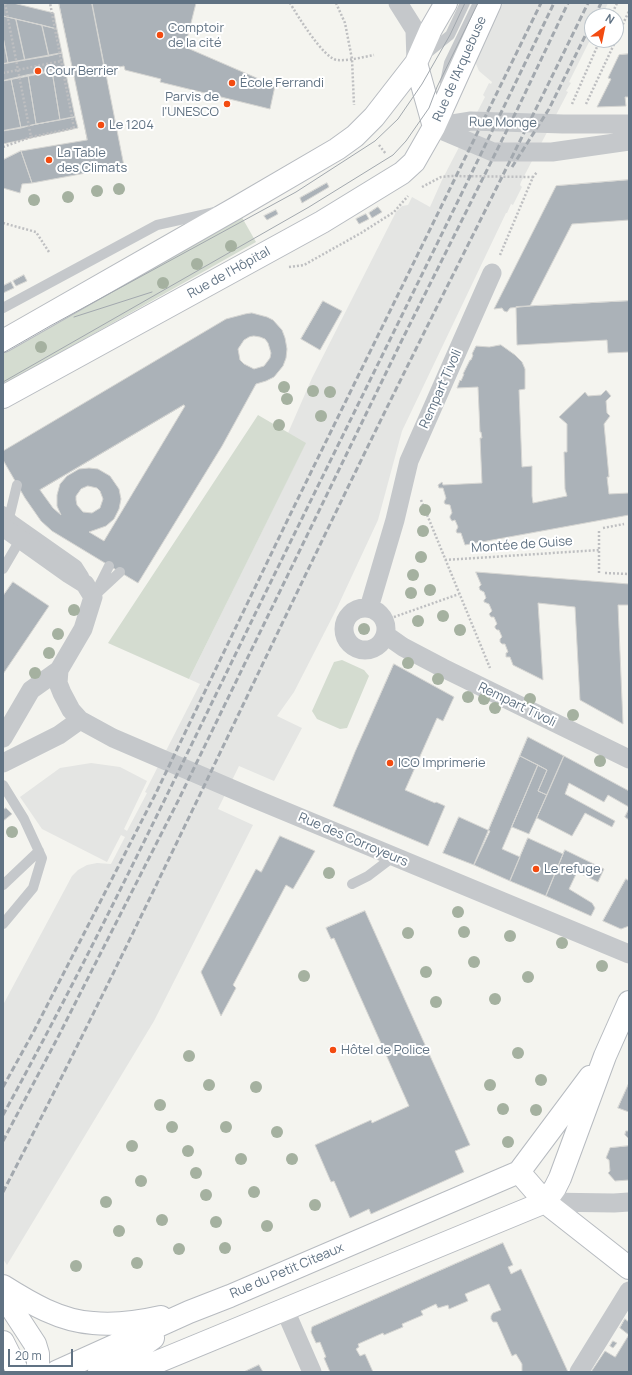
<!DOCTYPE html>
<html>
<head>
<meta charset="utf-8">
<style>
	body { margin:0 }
	#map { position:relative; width:632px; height:1375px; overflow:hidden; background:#f4f4ef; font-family:Manrope,sans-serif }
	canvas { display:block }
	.frame { position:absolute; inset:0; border:4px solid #607283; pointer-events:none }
	.north { position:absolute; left:584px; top:8px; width:40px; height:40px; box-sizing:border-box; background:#fff; border:1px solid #bfc7cd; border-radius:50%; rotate:33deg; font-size:11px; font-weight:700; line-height:16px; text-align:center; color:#607283 }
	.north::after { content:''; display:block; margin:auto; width:14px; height:18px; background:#f34b10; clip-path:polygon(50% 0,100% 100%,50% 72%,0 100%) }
	.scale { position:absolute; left:8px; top:1349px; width:65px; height:18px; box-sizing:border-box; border:2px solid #607283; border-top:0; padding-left:5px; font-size:12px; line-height:14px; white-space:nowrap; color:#607283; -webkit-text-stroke:3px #fff; paint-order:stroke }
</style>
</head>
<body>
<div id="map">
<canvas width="632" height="1375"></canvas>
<div class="frame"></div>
<div class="north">N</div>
<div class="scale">20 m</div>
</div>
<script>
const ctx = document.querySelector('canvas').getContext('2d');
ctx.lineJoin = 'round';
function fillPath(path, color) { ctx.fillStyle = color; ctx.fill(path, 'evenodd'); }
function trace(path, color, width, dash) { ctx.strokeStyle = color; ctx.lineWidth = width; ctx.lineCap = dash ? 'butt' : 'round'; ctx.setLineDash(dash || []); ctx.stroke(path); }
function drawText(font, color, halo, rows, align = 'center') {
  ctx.font = font + ' Manrope,sans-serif'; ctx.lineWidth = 4; ctx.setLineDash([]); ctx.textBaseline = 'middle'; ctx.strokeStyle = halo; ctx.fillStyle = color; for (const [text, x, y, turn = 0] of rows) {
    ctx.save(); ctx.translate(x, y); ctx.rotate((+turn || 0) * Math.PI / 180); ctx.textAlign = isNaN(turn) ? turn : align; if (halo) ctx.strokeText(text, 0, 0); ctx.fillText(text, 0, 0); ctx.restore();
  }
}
const built = new Path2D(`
	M503,3H608L602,16H592V36L569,82L571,83L566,91L568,92L521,182L520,185L522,187L513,205L511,204L507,213H506L402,431L378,520L337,608L294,692L277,716L302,728L274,781L239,766L218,809L253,825L154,1021L7,1265L3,1259V1005L72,876L78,870L87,865L97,863L111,864L125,837L121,835L107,862L42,829L20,797L60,768L91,763L120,767L147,781L124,829L127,831L147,793L145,792L200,684L189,679L305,444L288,433L312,378L396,212L402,206L408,205L412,197L430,207L442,180L485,97L483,95L489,83L491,84L492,82L479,71L476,64V58Z`);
const green = new Path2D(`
	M240,214L256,242L3,385V348Z
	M258,415L306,443L189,679L108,643Z
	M342,660L364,670L369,676L347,728L340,729L317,719L312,711L334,662Z`);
const building = new Path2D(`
	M3,3H13L54,13L57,29L3,16Z
	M59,3H92L124,166L32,183L21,151L87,140Z
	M92,3H196L185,47L275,86L270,109L160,82L161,79L125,70L124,66L105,70Z
	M3,16L16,19L25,60L8,63L3,37Z
	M16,19L42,25L49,56L25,60Z
	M42,25L57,29L62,53L49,56Z
	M3,37L8,63L3,64Z
	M62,53L65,69L3,81V64Z
	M629,54V97H625L626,106L597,107L611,79L608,78L619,55Z
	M65,69L75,117L60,120L52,71Z
	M52,71L60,120L36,124L28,75Z
	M28,75L36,124L21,128L11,79Z
	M11,79L21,128L3,131V81Z
	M75,117L78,128L3,144V131Z
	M21,151L32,183L22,184L20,193L3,188V160Z
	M629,180V220L572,224L530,306L510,308L507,312L504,311L502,308L494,309L556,186Z
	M327,183L329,187L302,203L300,198Z
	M378,207L382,212L372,218L369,213Z
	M276,210L278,214L267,220L264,216Z
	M366,214L369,219L359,224L356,219Z
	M24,275L27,281L16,286L13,281Z
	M11,282L14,288L3,293V286Z
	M323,301L342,311L320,350L301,339Z
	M629,301V352L608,353L607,340L517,345L516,307Z
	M252,313L267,317L273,320L282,330L285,338L287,349L286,358L283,366L274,377L266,381L256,384L222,446L138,583L52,531L41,521L25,498L3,460V451L226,319L245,314ZM254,336L260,337L265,339L268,343L271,353L270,358L264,366L254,369L244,364L240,360L238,349L244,340L249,337ZM184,405L185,406L104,541L89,532L106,526L114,519L119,509L121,499L119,489L110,476L98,469L89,468L79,469L67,476L60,484L57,495V506L61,515L53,508L40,490ZM88,486L97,488L100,491L103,499L100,508L92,513L83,512L77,505L76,500V496L81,489Z
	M501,345L515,355L522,362L525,369V389L519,390L522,467L532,466V496L533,503L567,496L565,489L564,452H567V424L559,417L585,392L588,396L601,395L606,390L611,396L606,401L607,413L610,416L604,424L609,477H607L609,494L629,493V515L465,545L461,533H457L456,531L458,527L455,520L452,521L450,518V516L452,513L450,505L445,504L444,502L446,498L443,488H439L438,485L442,482L443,485L482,483L480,438H482L481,432H480L478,387L457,388L460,380L461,381L464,374H463L470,360H471L473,355L472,354L476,346L489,347Z
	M476,572L629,584V605H618L623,724L580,700L575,607L538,603L543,680L513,665L510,657H506V653L508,652L505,644H502L500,642V639L502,637L499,630H497L495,628V626L497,624L494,617H491L489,614L492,611L489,604L484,602V600L486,598L484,592L480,590L479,587L481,585Z
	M13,582L49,606L3,674V596Z
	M394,664L454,697L443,721L437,718L405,790L435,803L436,802L445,806L428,846L333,806L355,752Z
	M528,737L564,756L547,795L538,791L547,770L520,756Z
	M520,756L538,765L502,849L520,857L510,881L474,865Z
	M564,756L629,791V807L608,795L604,802L569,783L565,794L615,821L612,827L585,813L572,836L537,818Z
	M538,765L547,770L538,791L547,795L529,834L512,827Z
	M6,808L12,814L3,821V810Z
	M629,809V820L625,817Z
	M459,817L490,831L474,865L443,853Z
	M280,836L315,851L293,889L286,885L233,985L236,988L221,1016L201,972L256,869L261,872Z
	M528,838L563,854L546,896L510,881Z
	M565,850L604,869L598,882L577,872L569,889L592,903L595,908L591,916L546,896Z
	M626,879L629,881V926L621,929L603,921Z
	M365,911L470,1145L455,1151L464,1172L371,1214L369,1209L350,1218L334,1181L331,1182L315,1145L371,1120L372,1123L409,1106L334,938L331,939L326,928Z
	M629,1083V1112L618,1108Z
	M626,1131H629V1139L625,1135Z
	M629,1146V1180L615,1181L608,1173L610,1171L609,1160L606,1158L610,1148Z
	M503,1243L513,1265L508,1267L511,1274L521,1269L568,1372H522V1364L516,1354L512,1356L497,1322H493L491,1319V1316L493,1313L501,1310L489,1284L465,1294L468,1301L449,1309L448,1305L438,1308L436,1304L421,1311L423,1315L402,1324L403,1327L384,1335L383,1333L358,1344L359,1347L356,1349L360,1356L365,1354L373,1372H330L324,1358L326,1357L320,1342L316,1343L311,1332L312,1327Z
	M625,1319L629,1322V1335L620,1328Z
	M629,1335V1372H591L605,1351L615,1357Z
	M613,1341L617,1343L613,1348L610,1346Z
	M259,1365L263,1372H244Z`);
const path = new Path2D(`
	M290,3C297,15 324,59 337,60C349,61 363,57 374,55
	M336,3L345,23L352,59L354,105
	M611,16L617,3
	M616,39L629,11
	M3,73L61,61
	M572,104L600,40
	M586,104L616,40
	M31,137L74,128L50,3
	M379,145L386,154
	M3,147L31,137L5,3
	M422,187L441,177L451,176L533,177
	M3,223L36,232L49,252
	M500,255L527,191L533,177L537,172
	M289,267L304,265L361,233L394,212L408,196
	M421,500L490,668
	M603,528L624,524
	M445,560L599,550
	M599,573V529
	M605,573L628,574
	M394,617L459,594`);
const lane = new Path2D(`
	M424,56L450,35L465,3
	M445,82L449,63L477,5
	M3,308L157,225L215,212
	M3,511L13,520L77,565L84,576L85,582
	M8,522L17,485
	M3,569L20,540
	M98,588L109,566
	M93,597L120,572
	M3,785L24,819L42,858L33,888L3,924
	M352,884L368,876L393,857
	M3,885L39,851`);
const street = new Path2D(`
	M398,3L415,30L416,62
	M434,127L493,152H552L629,141
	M434,127L471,121L563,124H629
	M3,527L69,574L85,584L93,597L83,629L59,670L31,690L3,738
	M344 629a21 21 0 1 1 42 0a21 21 0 1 1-42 0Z
	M369,608L395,520L409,461L492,273
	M386,635L403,647L443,668L629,759
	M59,670L58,683L62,693L71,710L80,720L113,738L253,798L629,954
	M3,763L59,735L80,720
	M545,1202L614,1203L629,1202
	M285,1310L312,1372
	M579,1372L629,1291`);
const secondary = new Path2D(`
	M416,63L434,127
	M3,341L236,208L337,149L355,136L374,117L416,63L431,29L446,3
	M3,397L322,222L402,173L414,162L434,127L490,3
	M519,1172L545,1202L629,1268
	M519,1172L590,1077
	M3,1286C30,1303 60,1321 93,1323C115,1325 139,1322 161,1317
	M3,1295L35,1344L38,1354V1372
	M3,1342L18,1372
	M56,1372L189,1312L230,1296L519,1172
	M99,1372L128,1356L153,1338
	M133,1372L545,1202L555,1188L560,1178L605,1056L629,1002`);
const tram = new Path2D(`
	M74,317L152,292
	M3,353L50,326L296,192L375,141L398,119L422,84L450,35L465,3
	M3,382L309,207L393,155L406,141L429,108L437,87L478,3`);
const rail = new Path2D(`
	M595,16L601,3
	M512,167L549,109L592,22
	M3,1087L34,1031L156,793L288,519L541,3
	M3,1115C94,949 175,778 258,608C357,406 457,205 554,3
	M3,1141L57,1039L178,801L401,342L518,108L568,3
	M3,1192C132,943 249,689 372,438C443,293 517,149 588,3`);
const trees = [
	[119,189],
	[97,191],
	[68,197],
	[34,200],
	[231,246],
	[197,264],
	[163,283],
	[41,347],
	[284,387],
	[313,391],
	[330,392],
	[287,399],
	[321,416],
	[279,425],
	[425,510],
	[423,531],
	[421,557],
	[413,575],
	[430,590],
	[411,593],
	[74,610],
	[443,616],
	[418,621],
	[364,629],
	[460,630],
	[58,634],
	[49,653],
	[408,663],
	[35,673],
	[438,679],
	[468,697],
	[484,699],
	[530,699],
	[495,708],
	[573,715],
	[600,761],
	[12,832],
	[329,873],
	[458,912],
	[464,932],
	[408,933],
	[510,936],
	[562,943],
	[474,962],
	[602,966],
	[426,972],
	[304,976],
	[528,977],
	[495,999],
	[436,1002],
	[518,1053],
	[189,1056],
	[541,1080],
	[209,1085],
	[490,1085],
	[256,1087],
	[160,1105],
	[503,1109],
	[536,1110],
	[172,1127],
	[226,1127],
	[277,1132],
	[508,1142],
	[132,1146],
	[188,1151],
	[241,1159],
	[292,1159],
	[196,1173],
	[141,1181],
	[254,1192],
	[206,1195],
	[106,1202],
	[315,1205],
	[162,1220],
	[216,1222],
	[267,1226],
	[119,1231],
	[225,1248],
	[179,1249],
	[137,1263],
	[76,1266]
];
const markers = [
	[160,35,4,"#f34b10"],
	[38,71,4,"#f34b10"],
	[232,83,4,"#f34b10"],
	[227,104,4,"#f34b10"],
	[101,125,4,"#f34b10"],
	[49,160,4,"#f34b10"],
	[390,763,4,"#f34b10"],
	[536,869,4,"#f34b10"],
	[333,1050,4,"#f34b10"]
];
const poiNames = [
	["Comptoir",168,28],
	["de la cité",168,43],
	["Cour Berrier",46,71],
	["École Ferrandi",240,83],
	["Parvis de",219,97,"right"],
	["l'UNESCO",219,112,"right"],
	["Le 1204",109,125],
	["La Table",57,153],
	["des Climats",57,168],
	["ICO Imprimerie",398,763],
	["Le refuge",544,869],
	["Hôtel de Police",341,1050]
];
const streetNames = [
	["Rue de l'Arquebuse",460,69,-66],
	["Rue Monge",503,123,1],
	["Rue de l'Hôpital",229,273,-29],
	["Rempart Tivoli",441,389,-66],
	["Montée de Guise",522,545,-4],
	["Rempart Tivoli",517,705,26],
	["Rue des Corroyeurs",353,840,23],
	["Rue du Petit Citeaux",287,1271,-23]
];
fillPath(built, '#e4e5e3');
fillPath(green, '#d4dcd0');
fillPath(building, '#abb2b8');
trace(building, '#d5d5d2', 1);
trace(secondary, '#b7bbc0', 24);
trace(path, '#bebfc1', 2.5, [2, 2]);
trace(lane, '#c5c8cb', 10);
trace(street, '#c5c8cb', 19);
trace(secondary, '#fff', 22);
trace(tram, '#a2a8ae', 1);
trace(rail, '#a2a8ae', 3, [6, 3]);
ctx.fillStyle = '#a5b1a0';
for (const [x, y] of trees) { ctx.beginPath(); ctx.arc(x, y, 6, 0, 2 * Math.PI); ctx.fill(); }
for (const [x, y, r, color] of markers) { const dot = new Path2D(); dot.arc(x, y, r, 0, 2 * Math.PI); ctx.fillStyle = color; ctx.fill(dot); trace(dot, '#fff', 1.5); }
drawText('13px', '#607283', '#fff', poiNames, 'left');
drawText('13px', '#607283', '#fff', streetNames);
</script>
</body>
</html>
